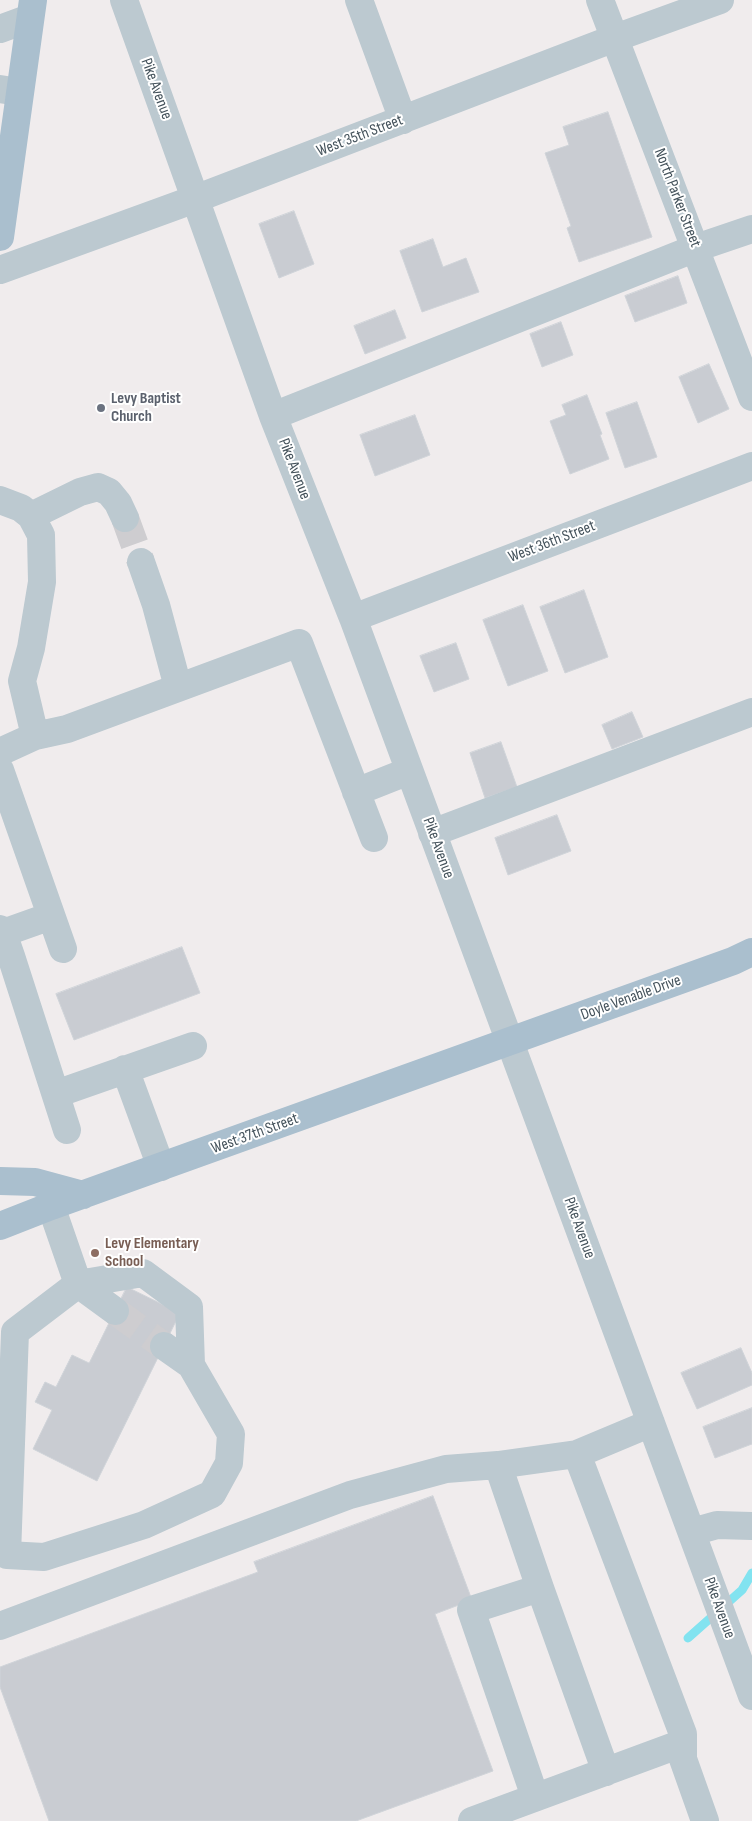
<!DOCTYPE html>
<html>
<head>
<meta charset="utf-8">
<style>
	body { margin:0 }
	canvas { display:block; background:#f0eced }
</style>
</head>
<body>
<canvas width="752" height="1821"></canvas>
<script>
const ctx = document.querySelector('canvas').getContext('2d');
ctx.lineJoin = 'round';
function trace(path, color, width, dash) { ctx.strokeStyle = color; ctx.lineWidth = width; ctx.lineCap = dash ? 'butt' : 'round'; ctx.setLineDash(dash || []); ctx.stroke(path); }
function fillPath(path, color) { ctx.fillStyle = color; ctx.fill(path, 'evenodd'); }
function drawText(font, color, halo, rows, align = 'center') {
  ctx.font = font + ' "Sofia Sans Condensed",sans-serif'; ctx.lineWidth = 4; ctx.setLineDash([]); ctx.textBaseline = 'middle'; ctx.strokeStyle = halo; ctx.fillStyle = color; for (const [text, x, y, turn = 0] of rows) {
    ctx.save(); ctx.translate(x, y); ctx.rotate((+turn || 0) * Math.PI / 180); ctx.textAlign = isNaN(turn) ? turn : align; if (halo) ctx.strokeText(text, 0, 0); ctx.fillText(text, 0, 0); ctx.restore();
  }
}
const stream = new Path2D(`
	M688,1638L742,1590L752,1573`);
const building = new Path2D(`
	M608,112L652,237L579,262L567,228L571,226L545,153L569,145L563,127Z
	M294,211L314,264L279,278L259,224Z
	M433,239L443,267L466,258L479,292L422,312L400,251Z
	M678,276L687,303L635,322L625,296Z
	M395,310L406,338L365,354L354,326Z
	M561,322L573,355L542,367L530,334Z
	M709,364L729,409L698,423L679,377Z
	M587,395L602,434L600,435L609,459L570,474L550,421L566,415L562,405Z
	M637,402L657,457L625,468L606,413Z
	M415,415L430,455L375,476L360,435Z
	M584,590L608,657L565,673L540,607Z
	M523,605L548,671L508,686L483,620Z
	M456,643L469,679L434,692L420,656Z
	M632,712L643,737L612,749L602,725Z
	M501,742L517,787L485,798L470,753Z
	M557,815L571,851L508,875L495,838Z
	M182,947L200,993L74,1040L56,994Z
	M127,1287L180,1313L97,1481L33,1449L52,1410L35,1402L45,1382L56,1387L72,1355L89,1363Z
	M741,1348L752,1373V1385L697,1409L681,1373Z
	M752,1408V1444L715,1458L703,1427Z
	M433,1496L472,1600L435,1614L493,1771L356,1821H49L0,1687V1667L258,1572L254,1562Z`);
const minorTunnel = new Path2D(`
	M125,518L141,562
	M115,1311L164,1346`);
const minor = new Path2D(`
	M124,0L273,416L353,618L752,1696
	M359,0L403,120
	M600,0L752,397
	M0,29L30,18
	M0,89L19,92
	M0,270L195,199L615,38L720,0
	M273,416L696,248L752,229
	M0,500L21,508L31,516L41,535L42,582L31,648L22,681L35,736L67,729L299,643L374,838
	M31,516L80,492L98,487L109,492L118,503L125,518
	M141,562L156,605L178,687
	M353,618L752,466
	M0,752L35,736
	M0,770L63,949
	M356,792L409,771
	M432,833L752,712
	M0,929L3,933L11,956L67,1130
	M3,933L51,916
	M125,1069L161,1167
	M56,1094L193,1046
	M51,1206L78,1284L15,1332L7,1555L44,1557L144,1525L212,1494L229,1463L231,1434L191,1365L164,1346
	M78,1284L143,1273L189,1307L191,1365
	M78,1284L115,1311
	M577,1454L683,1734V1759L705,1821
	M498,1465L540,1588L606,1772
	M692,1532L717,1525L752,1526
	M0,1626L350,1495L446,1469L498,1465L577,1454L651,1423
	M535,1797L471,1610L540,1588
	M472,1821L683,1743`);
const major = new Path2D(`
	M0,237L33,0
	M0,1181L35,1182L83,1195
	M0,1226L51,1206L733,961L752,952`);
const markers = [
	[101,408,5,"#6b7280"],
	[95,1253,5,"#8d6e63"]
];
const streetNames = [
	["Pike Avenue",156,89,70],
	["West 35th Street",360,136,-21],
	["North Parker Street",677,198,69],
	["Pike Avenue",294,469,69],
	["West 36th Street",552,542,-21],
	["Pike Avenue",438,848,70],
	["Doyle Venable Drive",631,998,-20],
	["West 37th Street",255,1134,-20],
	["Pike Avenue",579,1228,70],
	["Pike Avenue",719,1608,70]
];
const worshipNames = [
	["Levy Baptist",111,399],
	["Church",111,417]
];
const educationNames = [
	["Levy Elementary",105,1244],
	["School",105,1262]
];
trace(stream, '#82e3f0', 9);
fillPath(building, '#c9ccd2');
trace(building, '#d0d4d9', 1);
trace(minorTunnel, '#cecdd0', 28, [28, 14]);
trace(minor, '#bcc9d0', 28);
trace(major, '#aabfce', 28);
for (const [x, y, r, color] of markers) { const dot = new Path2D(); dot.arc(x, y, r, 0, 2 * Math.PI); ctx.fillStyle = color; ctx.fill(dot); trace(dot, '#fff', 2); }
drawText('16px', '#44525b', '#fff', streetNames);
drawText('bold 16px', '#5b616d', '#fff', worshipNames, 'left');
drawText('bold 16px', '#785e54', '#fff', educationNames, 'left');
</script>
</body>
</html>
